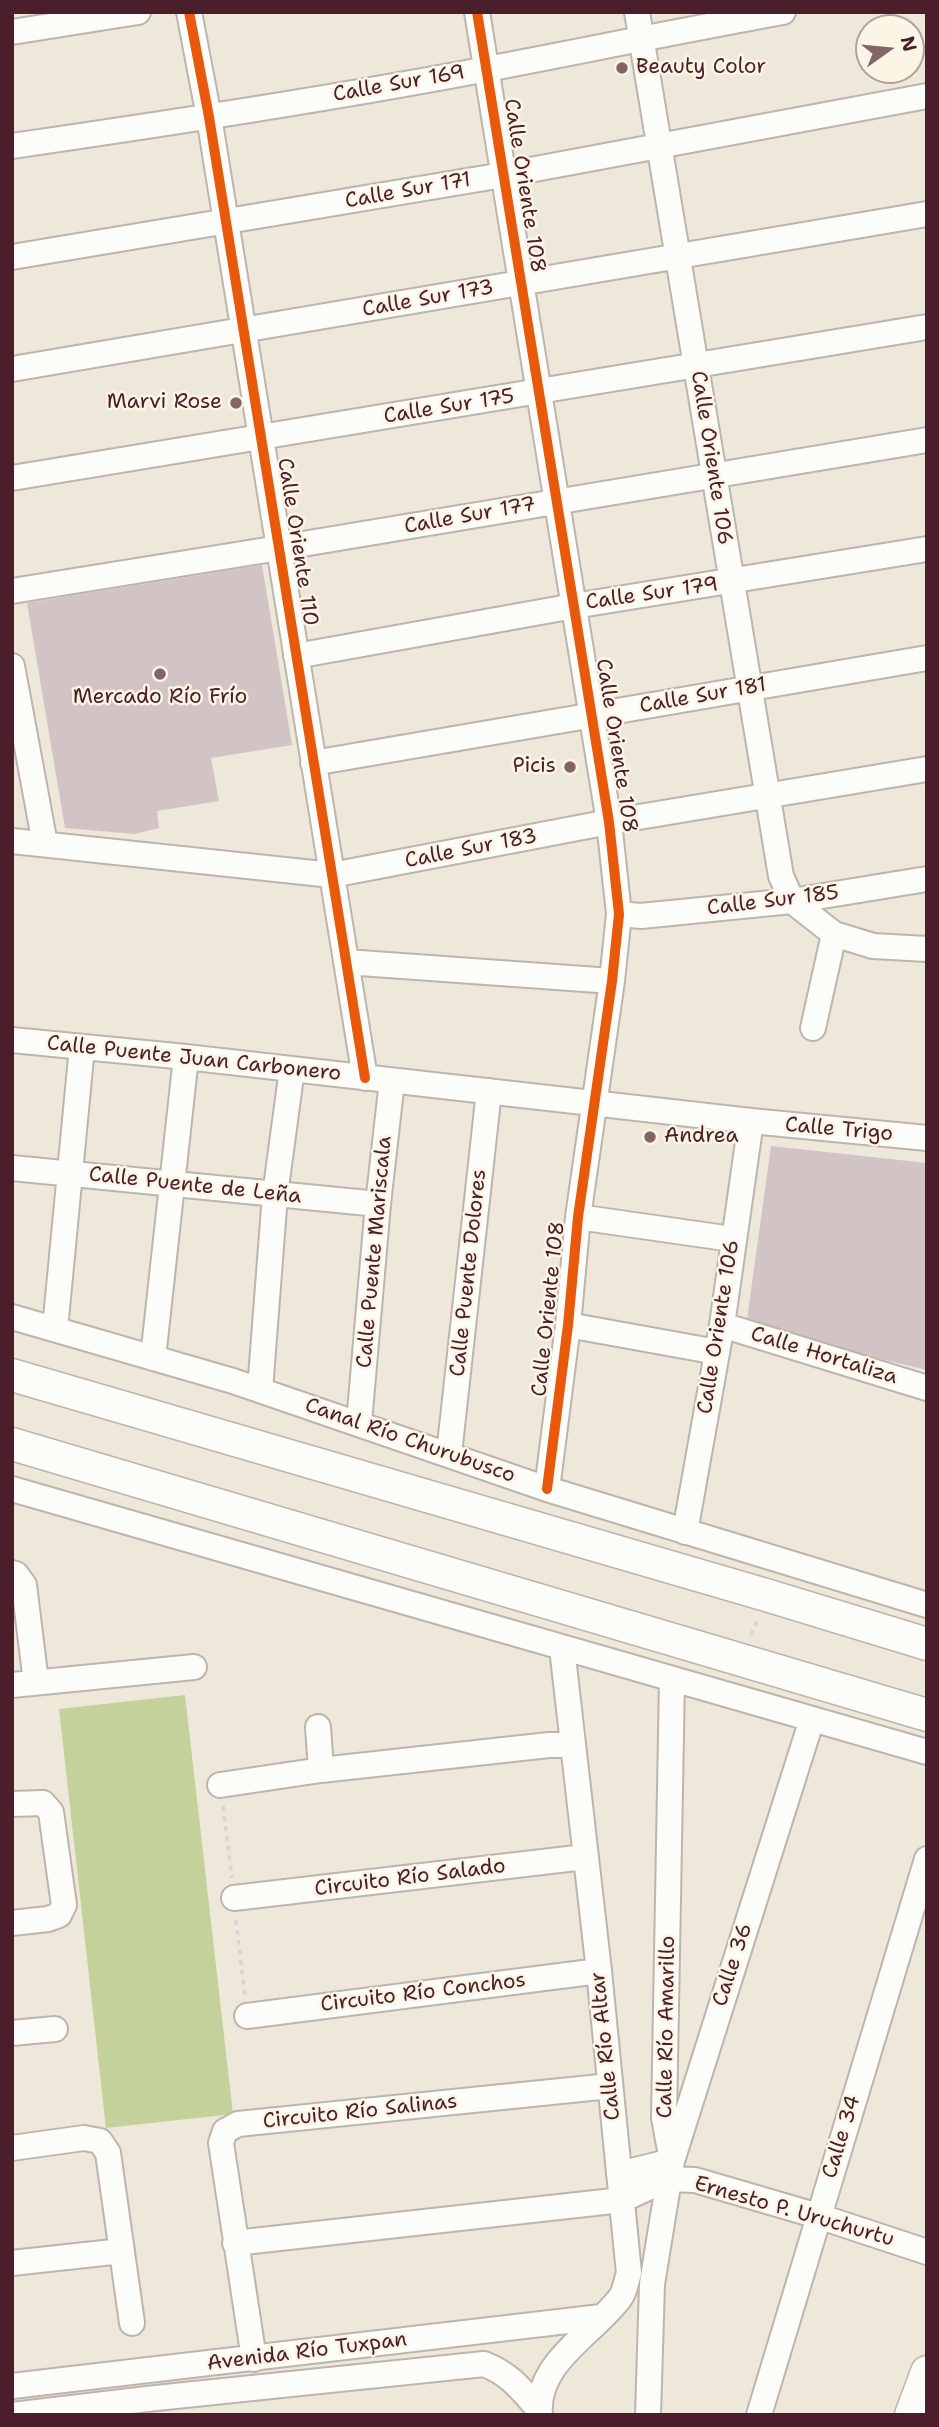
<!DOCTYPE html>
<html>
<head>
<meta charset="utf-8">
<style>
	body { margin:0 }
	#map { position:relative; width:939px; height:2427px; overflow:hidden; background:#ede8da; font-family:"Shantell Sans",sans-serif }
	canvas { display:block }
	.frame { position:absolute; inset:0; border:14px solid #4a1f2b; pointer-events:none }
	.north { position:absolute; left:855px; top:14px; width:70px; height:70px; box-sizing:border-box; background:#fcf5e5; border:2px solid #b59f9b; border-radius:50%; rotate:75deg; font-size:19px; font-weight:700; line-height:28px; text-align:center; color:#4a1f2b }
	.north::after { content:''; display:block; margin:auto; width:24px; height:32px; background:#836568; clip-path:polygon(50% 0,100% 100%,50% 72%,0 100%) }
</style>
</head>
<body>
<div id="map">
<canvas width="939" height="2427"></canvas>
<div class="frame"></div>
<div class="north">N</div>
</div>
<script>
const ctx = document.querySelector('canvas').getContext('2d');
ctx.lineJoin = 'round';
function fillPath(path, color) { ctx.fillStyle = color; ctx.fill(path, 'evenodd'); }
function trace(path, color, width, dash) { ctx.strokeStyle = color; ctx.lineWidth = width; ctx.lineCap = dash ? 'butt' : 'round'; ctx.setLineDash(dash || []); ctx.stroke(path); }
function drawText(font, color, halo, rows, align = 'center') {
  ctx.font = font + ' "Shantell Sans",sans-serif'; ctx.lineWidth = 5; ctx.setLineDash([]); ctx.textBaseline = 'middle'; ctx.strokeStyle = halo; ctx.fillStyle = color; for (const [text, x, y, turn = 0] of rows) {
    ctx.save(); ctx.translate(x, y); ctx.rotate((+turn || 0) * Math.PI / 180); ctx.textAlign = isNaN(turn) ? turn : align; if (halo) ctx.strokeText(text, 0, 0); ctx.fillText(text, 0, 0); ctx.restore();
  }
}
const green = new Path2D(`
	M185,1695L233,2114L106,2128L59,1709Z`);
const building = new Path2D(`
	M262,565L292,745L211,758L219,801L157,811L159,828L135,834L65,828L27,603Z
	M771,1146L927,1163V1370L746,1327Z`);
const path = new Path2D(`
	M751,1635L759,1617
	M223,1806L232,1878
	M236,1920L245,1996`);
const minor = new Path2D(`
	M189,12L209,117L365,1078
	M477,12L609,822L619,914L612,981L578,1217L568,1325L547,1489
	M637,12L781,876L792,901L834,934L873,946L927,949
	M12,32L138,12
	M12,146C171,123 330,99 487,69C586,50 684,30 783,12
	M12,257L503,175L927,96
	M12,369L927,214
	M12,478L927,327
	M12,591L279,548L927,440
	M296,656L574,606L927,549
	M12,666L45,844
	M313,763L927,658
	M12,841L332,875L609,822L927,769
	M619,914L641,916L792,901L927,879
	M346,962L612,981
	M813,1028L834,934
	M12,1040L186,1057L751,1121L927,1138
	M12,1168L378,1204
	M578,1217L732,1239
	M12,1317L233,1381L547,1489L927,1605
	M568,1325L717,1352
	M722,1325L927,1388
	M55,1329L82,1047
	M153,1358L186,1057
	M260,1390L275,1195L292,1069
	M359,1423L378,1204L392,1081
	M449,1454L489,1091
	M12,1489L927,1752
	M685,1532L722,1325L751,1121
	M12,1573L16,1574L24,1585L36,1682
	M12,1685L194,1667
	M318,1727L321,1770
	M220,1785L321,1770L549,1745H572
	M12,1804L43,1803L51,1812L64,1905L59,1915L48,1919L12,1923
	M234,1898L585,1857
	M247,2016L599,1971
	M12,2033L55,2029
	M12,2148L84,2138L100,2141L108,2153L132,2323
	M619,2174L672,2161L812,1719
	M235,2243L622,2200L667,2179L695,2180L818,2216L927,2252
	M12,2263L122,2251
	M254,2359L221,2143L225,2131L238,2124L610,2086
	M12,2386L601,2317
	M12,2415L156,2398L484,2364C510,2374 521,2389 539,2410
	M540,2415C535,2363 593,2334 620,2298C625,2292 626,2281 629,2273L599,1971L562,1648
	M648,2415L652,2284L672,2161L664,2118L672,1679
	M759,2415L927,1859`);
const major = new Path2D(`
	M12,1375L766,1595L927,1644
	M12,1444L927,1715
	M911,2415L927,2372`);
const cycleway = new Path2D(`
	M189,12L209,117L365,1078
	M477,12L609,822L619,914L612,981L578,1217L568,1325L547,1489`);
const markers = [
	[622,68,7,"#836568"],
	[236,403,7,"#836568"],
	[160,674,7,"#836568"],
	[570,767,7,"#836568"],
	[650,1137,7,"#836568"]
];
const poiNames = [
	["Beauty Color",636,68],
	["Marvi Rose",222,403,"right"],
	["Mercado Río Frío",160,698,"center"],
	["Picis",556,767,"right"],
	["Andrea",664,1137]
];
const streetNames = [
	["Calle Sur 169",399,84,-10],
	["Calle Oriente 108",524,186,81],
	["Calle Sur 171",408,191,-10],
	["Calle Sur 173",428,299,-10],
	["Calle Sur 175",449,407,-9],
	["Calle Oriente 106",711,458,81],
	["Calle Sur 177",470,516,-10],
	["Calle Oriente 110",297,542,81],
	["Calle Sur 179",652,594,-8],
	["Calle Sur 181",703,696,-10],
	["Calle Oriente 108",616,746,81],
	["Calle Sur 183",471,849,-11],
	["Calle Sur 185",773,901,-7],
	["Calle Puente Juan Carbonero",194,1059,6],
	["Calle Trigo",839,1130,5],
	["Calle Puente de Leña",195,1186,6],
	["Calle Puente Mariscala",375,1252,-85],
	["Calle Puente Dolores",469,1273,-84],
	["Calle Oriente 108",549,1309,-84],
	["Calle Oriente 106",719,1327,-81],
	["Calle Hortaliza",824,1356,17],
	["Canal Río Churubusco",410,1441,19],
	["Circuito Río Salado",410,1878,-7],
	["Calle 36",733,1965,-72],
	["Circuito Río Conchos",423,1993,-7],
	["Calle Río Amarillo",667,2027,-89],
	["Calle Río Altar",606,2046,-96],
	["Circuito Río Salinas",360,2112,-6],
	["Calle 34",842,2137,-73],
	["Ernesto P. Uruchurtu",794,2212,16],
	["Avenida Río Tuxpan",307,2352,-7]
];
fillPath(green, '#c4d19a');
fillPath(building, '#d2c3c5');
trace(minor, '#bdb5ad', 28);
trace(major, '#bdb5ad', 35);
trace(path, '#d8d4d2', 3.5, [5, 5]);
trace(minor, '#fcfcf9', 24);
trace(major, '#fcfcf9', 32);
trace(cycleway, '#e8590c', 10);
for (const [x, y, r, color] of markers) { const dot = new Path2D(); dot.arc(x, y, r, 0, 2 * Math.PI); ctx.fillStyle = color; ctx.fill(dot); trace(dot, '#fcf5e5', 2.5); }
drawText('21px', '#4a1f2b', '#fcf5e5', poiNames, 'left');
drawText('21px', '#4a1f2b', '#fcf5e5', streetNames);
</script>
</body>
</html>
